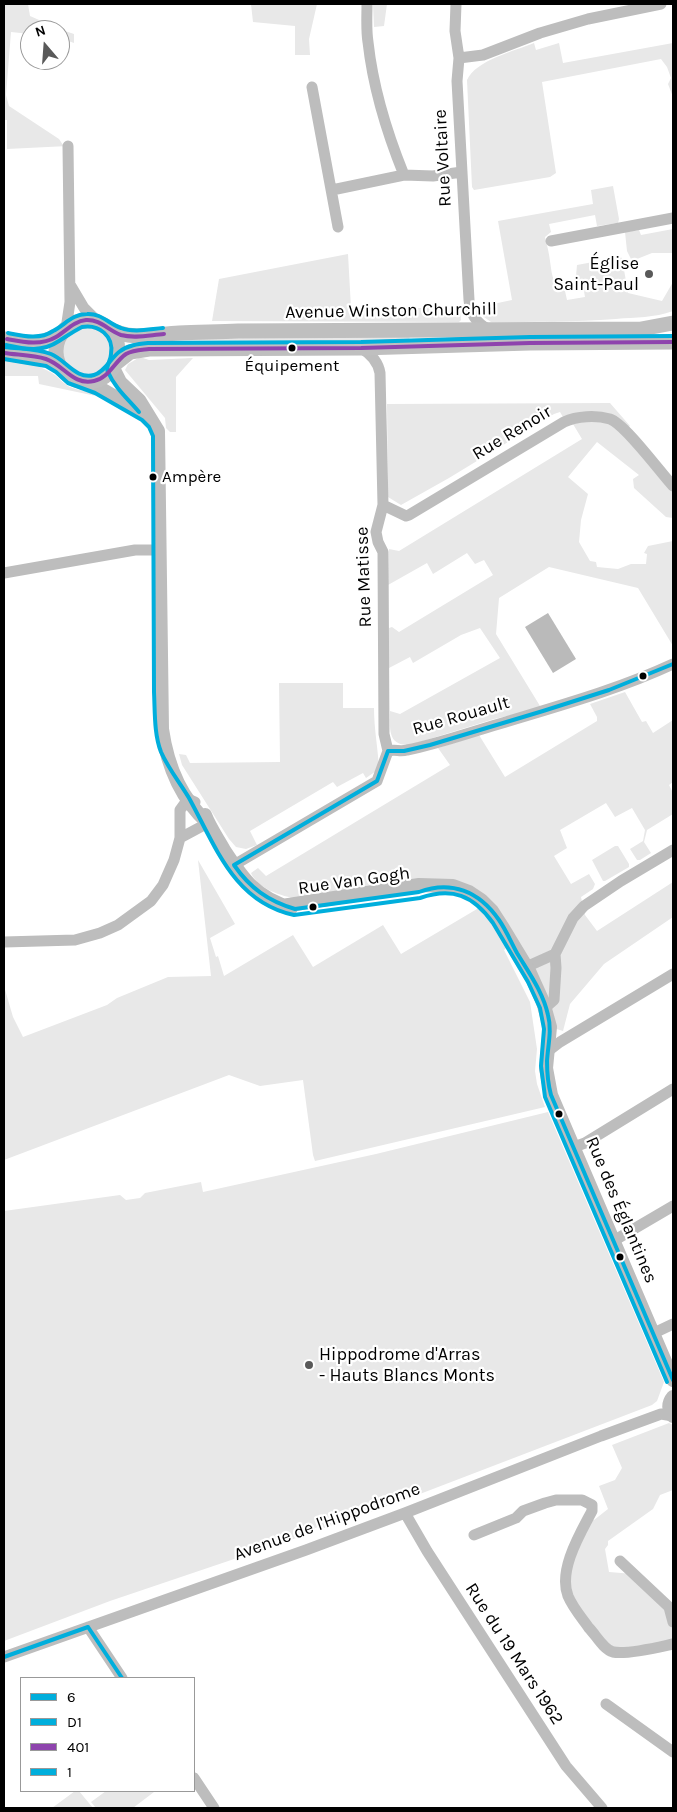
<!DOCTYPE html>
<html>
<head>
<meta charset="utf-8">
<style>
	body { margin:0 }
	#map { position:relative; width:677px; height:1812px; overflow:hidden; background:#fff; font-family:Karla,sans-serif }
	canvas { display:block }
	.frame { position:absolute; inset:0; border:5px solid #000; pointer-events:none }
	.legend { position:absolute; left:20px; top:1677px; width:175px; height:115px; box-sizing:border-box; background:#fff; border:1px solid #999; margin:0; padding:6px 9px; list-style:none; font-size:15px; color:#000 }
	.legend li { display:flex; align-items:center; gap:10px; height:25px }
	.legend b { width:25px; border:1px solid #999 }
	.north { position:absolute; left:20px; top:20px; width:50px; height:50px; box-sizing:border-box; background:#fff; border:1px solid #999; border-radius:50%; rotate:342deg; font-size:14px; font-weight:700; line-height:20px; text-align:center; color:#000 }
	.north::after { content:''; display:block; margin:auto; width:18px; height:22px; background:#595959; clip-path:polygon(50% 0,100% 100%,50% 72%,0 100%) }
</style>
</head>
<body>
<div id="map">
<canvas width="677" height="1812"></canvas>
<div class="frame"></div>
<ul class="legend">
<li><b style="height:6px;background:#00aedc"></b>6</li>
<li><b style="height:6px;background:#00aedc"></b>D1</li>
<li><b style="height:6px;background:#8e44ad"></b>401</li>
<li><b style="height:6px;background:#00aedc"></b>1</li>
</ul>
<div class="north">N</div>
</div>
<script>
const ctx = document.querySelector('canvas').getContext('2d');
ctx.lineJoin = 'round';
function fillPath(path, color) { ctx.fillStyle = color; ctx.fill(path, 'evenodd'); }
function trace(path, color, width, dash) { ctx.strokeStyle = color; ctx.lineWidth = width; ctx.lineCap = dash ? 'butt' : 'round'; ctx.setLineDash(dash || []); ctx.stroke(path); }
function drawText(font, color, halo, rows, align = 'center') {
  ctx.font = font + ' Karla,sans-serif'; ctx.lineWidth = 4.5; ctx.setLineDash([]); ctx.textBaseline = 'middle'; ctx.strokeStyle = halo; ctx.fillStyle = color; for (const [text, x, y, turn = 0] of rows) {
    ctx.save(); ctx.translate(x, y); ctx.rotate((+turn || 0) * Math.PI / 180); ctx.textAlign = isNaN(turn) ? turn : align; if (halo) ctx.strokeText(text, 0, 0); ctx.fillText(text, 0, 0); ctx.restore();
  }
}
const green = new Path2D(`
	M4,4H28L30,16L62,30L74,34V43L60,38V30H30V34L11,32L6,95L9,106L59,139L63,145L68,146L7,149V120H4Z
	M251,4H317L309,39L310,55H295V26L253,22Z
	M373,4H387L384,26L374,27Z
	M534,43L536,50L559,43L563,63L673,43V97L668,84L671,78L667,67L661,59L542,82L556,173L550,177L474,190L472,187L467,80C476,60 515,51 534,43Z
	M613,186L619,219L618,223L597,226L595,215L549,224L551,232L545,237C547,245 549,253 550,261C552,274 552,285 565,291L567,300L585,297L583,285L578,286L576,276L577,265L620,257L622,258L628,293L662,301L673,282V311C654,318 636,317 616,319C574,322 533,322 491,322L484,317L481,312L493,309V304L512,300L498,221L593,204L591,190Z
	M673,229V253H652L632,261L627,251L625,232L639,230L641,235Z
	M348,254L351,308H460L461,320L459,322L212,321L219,279Z
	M63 350a25 25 0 1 1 50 0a25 25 0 1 1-50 0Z
	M410,334L409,342L136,345V342L161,340Z
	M4,357C20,361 37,364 52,373C59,377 63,384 70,387C79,391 88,390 96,396L39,384L38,376H4Z
	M140,357L149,360L193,358L176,377V432H170L166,428L165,418L125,370L128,364Z
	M610,403L630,426L626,429L673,486V518L666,517L634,488L633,479L639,475L597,442L568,477L588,494L581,520L579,542L590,561L596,562L597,567L618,569L631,564H646L647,554L644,553L648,546L673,541V646L638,588L549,567L499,598L496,634L540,706L530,711L494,719L410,745C387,746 390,728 390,711L400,714L500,658L480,628L461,635L413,663L410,657L389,668V628L392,627L399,632L493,575L484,560L475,564L467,553L433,574L427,563L388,585L389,549L399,551L582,439L570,419L563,417L560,412L554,414L449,478L401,505L388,497L387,404Z
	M279,683H343V708H374C374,729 378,748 379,769L366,778L363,773L337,787L333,782L250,831L257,845L246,849L236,847L229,839L182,765L179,754L186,755L190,763L280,762Z
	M625,692L642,722L646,721L653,733L673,720V782L669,785L673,793V814L647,830L644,842L651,853L640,860H637L630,849L643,841L645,830L632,808L615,817L606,803L560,830L567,848L554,856L571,884L589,874L595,884L593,889L581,897L585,915L597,931L673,882V917L604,964L570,1004L563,1031L550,1027L511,943L504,950L530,1002L537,1049L535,1071L537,1084L545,1107L315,1161L313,1155L303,1080L260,1086L229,1075L4,1160V986L13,1017L23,1037L107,1005L117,998L168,977L211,976L198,860L235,924L210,938L216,957L218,956L224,976L293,935L313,967L383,925L401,954L477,909L483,903L453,886L298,899C281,896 258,889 251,873L258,868L266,876L450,765L438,748L479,735L505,777L597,721V717L590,704Z
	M615,846H618L629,864V867L605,881H603L592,860Z
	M548,1112L664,1382L657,1401L652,1405L399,1502L324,1528L321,1526L315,1528L314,1532L110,1601L4,1641V1211L120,1195L126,1200L140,1198L145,1193L201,1182L203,1192L376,1154Z
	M669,1423L673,1425V1490L660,1495L653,1509L608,1541V1545L605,1549L609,1572L633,1574L673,1604V1644L614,1652L567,1595L572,1554L589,1518L594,1520L608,1509L599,1486L615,1480L622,1468L612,1445Z
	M75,1791H79L93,1808H52Z
	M106,1791H153L154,1792L133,1808H96L91,1802Z`);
const water = new Path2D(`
	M548,613L576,659L553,673L525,627Z`);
const minor = new Path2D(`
	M367,4C367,16 366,30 368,42C373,88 387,133 404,175L433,176L462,172
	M456,4L455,31L459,58L457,81L469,300C470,313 476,323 488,329
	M459,58L483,55L540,33L588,19L661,4
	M312,87L338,227
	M332,190L404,175
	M551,241L673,218
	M71,286L84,308L98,322
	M66,329L70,302L68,146
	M361,348C371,354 378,361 380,373L383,505L376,532L378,542L383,552L384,734L388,751
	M383,505L406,516L409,515L564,422C577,416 596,415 610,419C625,424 660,472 673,486
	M4,573L135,550H159
	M180,838L208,823
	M234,865L377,781L388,751C395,749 400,752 407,750C438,744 468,733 499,724C558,706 617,690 673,664
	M4,942L75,940L100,933L118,925L151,901L163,885L174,860L180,838V810L188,799L195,802
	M526,967L555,954L573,918L584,906L621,881L673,850
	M545,1008L554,1000L556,968L555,954
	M547,1052L560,1042L673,974
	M574,1147L585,1143L673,1089
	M615,1240L673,1206
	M654,1333L673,1324
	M405,1513L427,1551L566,1766L602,1808
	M474,1535L516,1518L523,1511L545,1503L556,1500H582L592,1505V1511C580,1534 558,1570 568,1596C573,1608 582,1618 589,1628C596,1635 603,1649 613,1652C627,1655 659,1647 673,1644
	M620,1561L669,1607L673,1622
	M88,1627L122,1678
	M4,1657L306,1550L405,1513L601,1436L661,1414L673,1416
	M606,1704L673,1752
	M194,1778L214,1808`);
const tertiary = new Path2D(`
	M113,368L120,382L139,400L158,431L162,729C167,764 180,798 208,823
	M83,382L98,387L146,415
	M205,815C210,828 218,839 224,850C243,879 256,898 291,908
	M282,906L419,885L453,886L469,892L481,900L492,911L503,928L529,971L543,1002L550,1027L546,1068L551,1095L673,1380
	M673,1397C668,1403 668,1410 673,1416`);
const secondary = new Path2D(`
	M56 351a31 31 0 1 1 62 0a31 31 0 1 1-62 0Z
	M110,329C132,341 155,334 179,333C199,332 218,332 238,331L641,329L673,323
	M4,339C31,343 37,347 62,333
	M4,353L48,360L60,367
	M116,363L130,352L149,349L361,348L530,343L673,342`);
const bus1 = new Path2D(`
	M234,865C250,888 268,901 295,909L419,892C451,880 479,891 499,920C506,930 511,942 517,953C529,973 543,992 548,1015C552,1030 548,1045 547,1061C547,1072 548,1084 551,1095L673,1380
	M234,865L377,781L388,751H404L430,745L543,711L609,690L673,664
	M88,1627L122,1678
	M4,1657L88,1627`);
const bus2 = new Path2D(`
	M6,345C25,349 41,353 59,341C67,336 74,331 82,327C99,324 114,336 111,354C111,361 105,366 108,372C115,388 128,399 139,412
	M4,359L46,366L56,372L68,383L95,393L142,420L149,427L153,436L154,692C155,712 154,734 161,752C168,768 180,783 189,798C216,847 234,902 294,915L420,898C452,887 473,895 493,923L528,982L540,1008L544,1029L541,1066L545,1097L667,1382`);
const bus3 = new Path2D(`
	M7,339C23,342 41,346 56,337C66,331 74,321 86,320C100,319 109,331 121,335C135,339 150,335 164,334
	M4,353C18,355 33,355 46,359C64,365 73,386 94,381C109,378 114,362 126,354C133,350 141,350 149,349L361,348L530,343L673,342`);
const bus4 = new Path2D(`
	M8,333C23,336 40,340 53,331C65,325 72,314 87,314C101,313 109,324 121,328C134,333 150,329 163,328
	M5,347C20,349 36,348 51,354C66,360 76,380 94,375C105,372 110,359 119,352C128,345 138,344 148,343L361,342L530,337L673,336`);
const markers = [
	[649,274,5,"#595959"],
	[292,348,4.5,"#000"],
	[153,477,4.5,"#000"],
	[643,676,4.5,"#000"],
	[313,907,4.5,"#000"],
	[559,1114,4.5,"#000"],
	[620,1257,4.5,"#000"],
	[309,1365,5,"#595959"]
];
const busNames = [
	["Équipement",292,366],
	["Ampère",162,477,"left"]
];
const streetNames = [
	["Rue Voltaire",443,158,-93],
	["Avenue Winston Churchill",391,311,-1],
	["Rue Renoir",512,433,-31],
	["Rue Matisse",364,577,-92],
	["Rue Rouault",461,716,-16],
	["Rue Van Gogh",354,881,-8],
	["Rue des Églantines",621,1210,67],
	["Avenue de l'Hippodrome",327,1522,-20],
	["Rue du 19 Mars 1962",514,1654,57]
];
const poiNames = [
	["Église",639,264],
	["Saint-Paul",639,285],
	["Hippodrome d'Arras",319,1355,"left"],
	["- Hauts Blancs Monts",319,1376,"left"]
];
fillPath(green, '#e8e8e8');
fillPath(water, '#bababa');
trace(minor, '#bdbdbd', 11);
trace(tertiary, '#bdbdbd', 14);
trace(secondary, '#bfbfbf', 15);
trace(bus1, '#00aedc', 4);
trace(bus2, '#00aedc', 4);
trace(bus3, '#8e44ad', 4);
trace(bus4, '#00aedc', 4);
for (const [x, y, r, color] of markers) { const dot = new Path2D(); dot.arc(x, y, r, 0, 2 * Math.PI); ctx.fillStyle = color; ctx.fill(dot); trace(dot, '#fff', 2); }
drawText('17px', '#000', '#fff', busNames);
drawText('18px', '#000', '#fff', streetNames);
drawText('18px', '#000', '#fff', poiNames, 'right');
</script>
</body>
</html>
